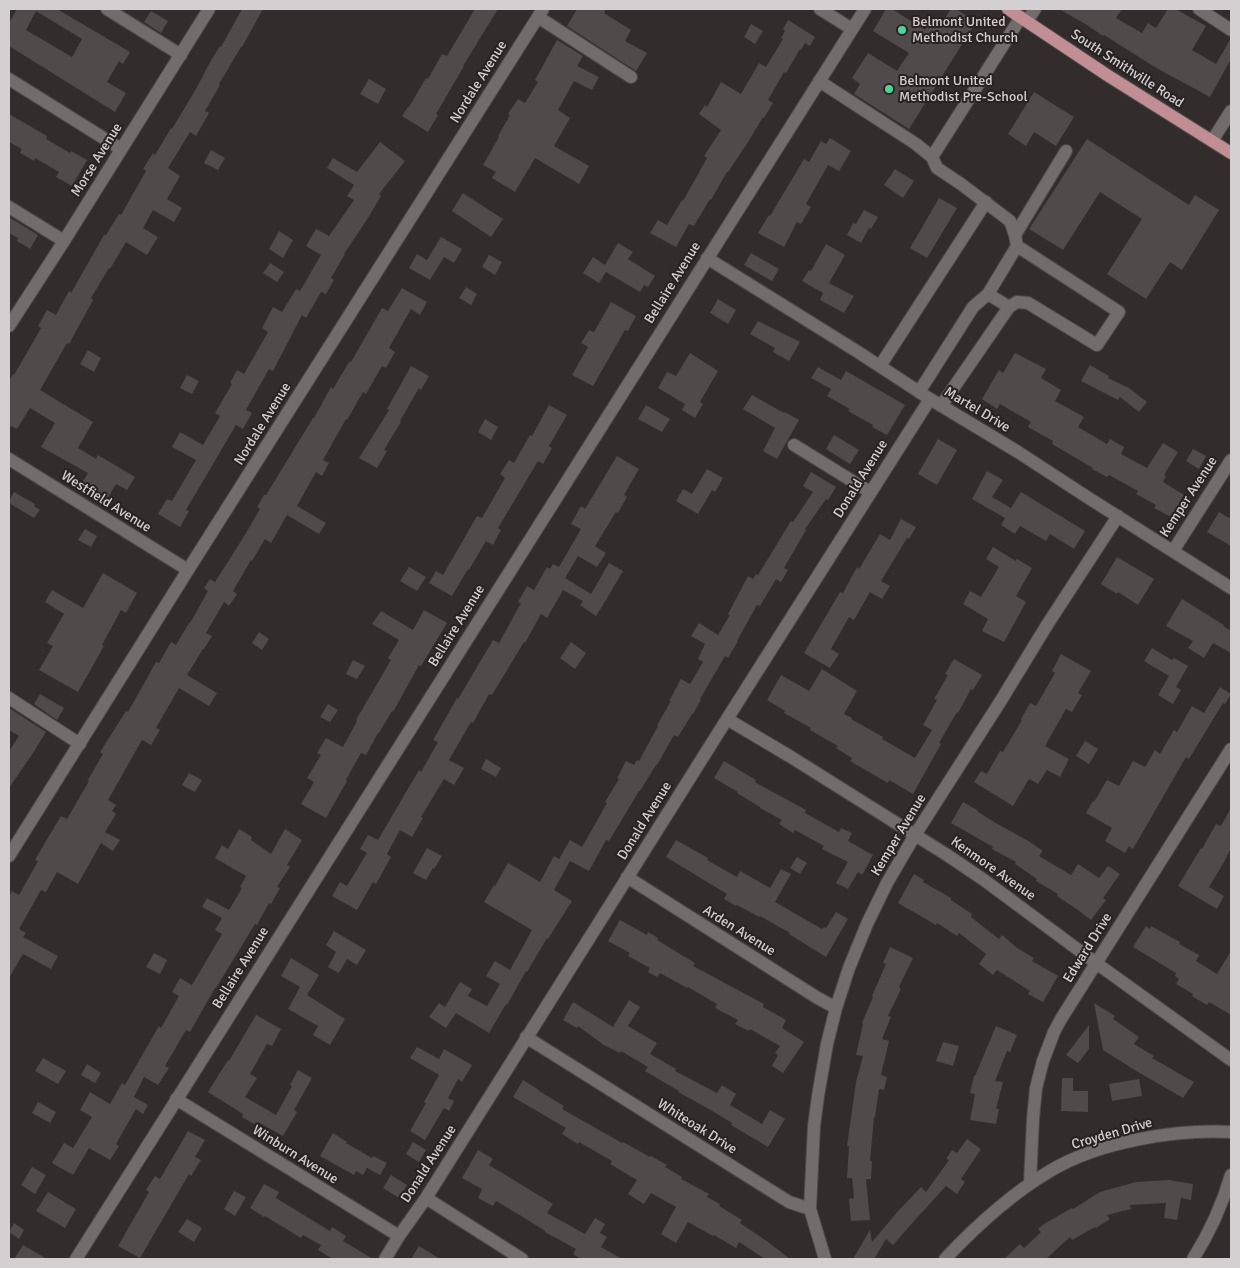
<!DOCTYPE html>
<html>
<head>
<meta charset="utf-8">
<style>
	body { margin:0 }
	#map { position:relative; width:1240px; height:1268px; overflow:hidden; background:#322c2d; font-family:Signika,sans-serif }
	canvas { display:block }
	.frame { position:absolute; inset:0; border:10px solid #d4d0d1; pointer-events:none }
</style>
</head>
<body>
<div id="map">
<canvas width="1240" height="1268"></canvas>
<div class="frame"></div>
</div>
<script>
const ctx = document.querySelector('canvas').getContext('2d');
ctx.lineJoin = 'round';
function fillPath(path, color) { ctx.fillStyle = color; ctx.fill(path, 'evenodd'); }
function trace(path, color, width, dash) { ctx.strokeStyle = color; ctx.lineWidth = width; ctx.lineCap = dash ? 'butt' : 'round'; ctx.setLineDash(dash || []); ctx.stroke(path); }
function drawText(font, color, halo, rows, align = 'center') {
  ctx.font = font + ' Signika,sans-serif'; ctx.lineWidth = 4; ctx.setLineDash([]); ctx.textBaseline = 'middle'; ctx.strokeStyle = halo; ctx.fillStyle = color; for (const [text, x, y, turn = 0] of rows) {
    ctx.save(); ctx.translate(x, y); ctx.rotate((+turn || 0) * Math.PI / 180); ctx.textAlign = isNaN(turn) ? turn : align; if (halo) ctx.strokeText(text, 0, 0); ctx.fillText(text, 0, 0); ctx.restore();
  }
}
const building = new Path2D(`
	M17,9H57L130,52L123,64L119,61L107,82L126,93L115,112L9,46V23ZM36,11L82,39L72,57L26,30Z
	M242,9H263L242,47H241L219,84L220,85L205,111L209,113L196,136L190,132L168,168L180,176L167,199L182,208L174,222L153,210L143,228L158,237L147,255L126,242L110,269L109,268L91,298L93,300L69,344L67,343L40,390L93,422L78,448L96,459L98,455L135,477L127,490L116,484L106,501L80,486L88,473L41,447L55,423L30,408L17,429L9,425V381L13,374L14,375L41,328L38,326L47,310L56,315L69,291L71,293L104,235H106L119,214L121,215L146,171L143,169L153,153L155,155L171,128L172,129L196,89L209,64L220,46L221,47Z
	M475,9H498L463,66H464L436,114L438,115L428,132L402,116L408,107H409L426,78L428,79L442,54L447,56Z
	M577,9H606L604,13L631,30L625,41L647,53L636,71L567,26Z
	M886,9H892L925,30L932,18L941,24L951,9H956L976,22L909,129L854,94L860,84L852,78L868,53L897,71L909,53L873,31Z
	M1059,9H1122L1116,18L1142,33L1148,23L1156,28L1168,9H1175L1206,26L1192,50L1216,64L1231,38V59L1210,97L1158,69L1104,35L1103,36L1087,25Z
	M151,11L168,21L161,33L144,22Z
	M788,20L815,37L810,46L805,43L801,50L800,49L786,73L784,72L768,100L773,103L764,118L763,117L748,142L728,172H727L711,200L710,199L694,226L689,224L676,247L650,233L658,220L667,225L682,200L683,201L707,158L704,156L721,130L699,114L705,105L707,107L721,82L741,94L759,63L766,67L783,39L781,38L785,31L783,29Z
	M751,24L763,31L755,44L744,37Z
	M557,40L583,56L577,66L599,77L592,90L574,81L558,110L570,118L554,146L589,166L579,184L535,158L515,192L492,178L496,172L483,165L499,137L498,136L510,115L508,114L518,99L525,103L538,82L535,80Z
	M369,79L386,89L378,104L360,94Z
	M1034,92L1074,117L1056,146L1034,132L1026,146L1008,134Z
	M9,114L47,136L46,139L70,153L71,151L87,160L72,186L56,177L59,172L35,158L34,161L20,153L22,149L9,142Z
	M830,138L851,151L839,171L828,165L806,204L811,207L801,224L797,222L784,247L758,233L769,215L770,216L804,159L809,162L821,141L826,144Z
	M1087,139L1189,205L1195,195L1219,210L1182,270L1170,262L1146,299L1107,274L1142,219L1100,192L1063,250L1029,229Z
	M380,142L405,161L379,194L381,196L368,218L344,254H345L331,278L334,280L326,294L321,292L306,318L302,315L273,371L269,369L246,410L252,413L243,429L236,425L186,510L189,511L180,527L158,514L167,499L172,501L196,460L172,447L180,432L203,445L220,416L215,413L232,384L230,383L237,370L244,374L268,332L262,328L273,307L282,312L296,289L300,291L321,255L306,246L316,229L329,236L354,200L347,196L354,185L327,168L333,158L357,172Z
	M211,150L225,158L218,170L204,163Z
	M895,169L914,181L903,198L884,185Z
	M463,193L503,219L491,237L452,211Z
	M939,198L957,208L927,258L910,248Z
	M864,210L878,217L871,229L869,228L861,243L847,235L853,223L856,224Z
	M9,217L38,235L30,249L17,241L18,238L9,233Z
	M279,231L293,240L283,258L269,249Z
	M441,237L462,249L454,263L444,257L430,280L409,268L417,254L427,260Z
	M618,243L633,252L628,259L655,276L648,287L644,285L640,292L606,272L599,283L583,273L593,257L605,265Z
	M826,244L845,255L829,283L854,296L844,313L820,300L823,293L802,281L809,270L811,271Z
	M751,253L779,269L772,281L744,265Z
	M489,255L502,262L495,275L482,267Z
	M270,263L284,272L277,282L263,273Z
	M466,287L477,294L471,305L459,298Z
	M402,288L427,302L420,315L411,309L389,348L395,352L386,368L382,366L366,394L363,392L347,420L346,419L323,460L329,463L322,476L316,472L297,506L326,523L319,534L287,515L271,543L265,539L252,561L251,560L233,591L237,594L229,606L224,602L206,633L212,636L204,649H203L187,675L217,693L209,706L179,688L156,728L160,730L151,745L142,740L108,800L116,805L112,811L116,814L105,832L120,840L113,851L101,843L78,884L57,872L46,892L41,890L19,929L26,933L23,937L58,956L51,969L23,954L9,978V897L12,891L19,895L38,861L35,860L43,846L61,816L67,819L89,781L88,780L103,754L100,752L126,711L128,712L156,662L159,663L171,642L176,645L189,623H190L208,591L204,588L210,579L215,582L243,538L260,509L257,507L264,495H266L313,418H314L331,387L333,389L349,362H351L382,308L388,311Z
	M718,299L736,310L728,324L710,313Z
	M611,302L636,316L628,331L625,330L593,386L572,375L588,347L581,343L589,330L594,332Z
	M758,321L800,342L789,361L773,352L775,348L750,334Z
	M88,350L101,358L94,372L80,364Z
	M690,353L718,371L700,402L703,404L695,418L682,410L685,404L658,388L667,372L676,376Z
	M1015,353L1046,369L1041,378L1061,390L1055,401L1084,417L1078,427L1107,444L1110,439L1124,447L1121,454L1147,468L1163,443L1178,452L1164,475L1166,476L1163,482L1184,495L1171,517L1154,508L1156,505L1136,494L1138,491L1109,475L1107,477L1092,469L1093,468L1052,444L1053,441L1028,427L1031,422L1000,404L997,409L982,399L999,370L1003,373Z
	M1090,365L1109,376L1108,378L1129,388L1147,402L1139,412L1120,397L1118,400L1081,381Z
	M411,366L429,376L421,390L419,388L400,421L401,422L384,450L387,451L377,468L359,458L389,410L387,409Z
	M818,367L841,380L846,371L905,405L887,435L872,427L873,425L848,411L850,409L827,396L831,389L811,378Z
	M187,375L199,381L192,394L180,388Z
	M752,395L784,413L785,412L799,420L777,459L763,451L775,428L743,409Z
	M549,405L567,415L549,446L552,448L543,464L538,461L498,528L501,530L493,545L486,541L469,570L468,569L452,596L429,583L436,571L443,575L477,516L482,518L505,478L500,474L509,460L514,463L530,435L532,436Z
	M646,405L670,419L662,432L638,419Z
	M485,419L498,427L491,440L478,432Z
	M834,435L859,450L850,464L826,449Z
	M938,439L957,450L937,485L918,474Z
	M1193,449L1206,456L1199,469L1186,461Z
	M617,456L639,469L624,495L627,497L618,513L616,512L595,546L606,553L597,567L578,556L565,578L591,594L609,563L623,571L606,600L596,616L580,605L583,601L563,590L547,618L541,614L525,643L524,642L492,695L489,694L473,723L471,722L449,760L464,768L454,785L444,779L421,817L423,818L412,837L400,830L387,854L391,857L376,884L373,882L357,910L332,896L340,882L347,886L367,853L360,849L368,835L378,840L419,770L421,772L438,742L433,740L457,698L458,699L493,640L499,643L521,603L518,602L527,586L534,590L547,567L550,569L553,564L559,567L581,529L571,524L581,506L585,509Z
	M707,469L723,478L715,492L712,490L698,514L676,501L683,489L692,494Z
	M987,471L1003,480L992,497L1011,508L1021,492L1085,531L1074,549L1050,534L1046,541L1020,526L1015,534L1001,525L1005,518L972,499Z
	M811,472L836,487L828,500L826,499L805,529L806,530L784,568L788,570L781,582L776,579L760,606L757,605L737,641H738L728,658L725,656L700,699L701,700L693,714H692L678,737L674,735L657,765H656L640,791H639L609,841L606,840L589,871L570,861L554,890L572,901L548,939L547,938L527,972L526,971L507,1005L506,1004L489,1033L456,1013L446,1028L429,1017L439,1003L445,1007L460,982L472,989L468,996L487,1006L500,984L486,976L495,961L510,970L532,930L484,902L494,885L495,886L508,863L540,882L554,856L559,859L570,840L582,847L607,803L605,802L619,779L617,778L626,761L634,765L637,760L639,761L658,726L657,725L671,701H669L681,679L690,684L703,662L698,659L705,644L691,636L699,623L718,635L730,615L728,614L748,576L753,579L756,574L758,575L788,526L791,521L793,522L813,492L803,486Z
	M14,492L35,504L34,506L40,510L34,518L9,503V501Z
	M1219,512L1231,519V546L1207,532Z
	M901,519L916,527L909,539L907,538L881,581L890,586L882,599L870,592L854,620L849,617L831,649L839,654L830,668L804,653L840,592L843,593L857,567L859,569L880,534L890,540Z
	M85,529L97,536L91,547L78,540Z
	M993,547L1016,561L1017,559L1032,568L1016,596L1026,602L1004,642L982,631L988,619L963,604L970,591L981,597L999,567L986,559Z
	M1117,557L1154,579L1138,605L1118,592L1117,594L1101,584Z
	M409,567L426,577L417,591L400,581Z
	M103,573L137,593L126,613L121,610L102,645L104,646L78,692L39,670L53,646L47,643L64,614L45,602L52,590L83,608Z
	M1182,599L1224,625L1223,626L1231,631V653L1213,643L1204,658L1188,648L1193,641L1166,626Z
	M424,610L447,623L421,666L419,665L393,712L392,711L379,733H378L366,755L361,753L346,780L347,781L326,818L301,804L314,782L307,778L321,755L317,753L326,738L343,747L357,721L356,720L391,660L388,658L399,640L372,624L381,611L413,630Z
	M259,632L269,639L262,650L252,643Z
	M571,642L586,653L575,669L560,658Z
	M1152,648L1172,660L1174,658L1188,666L1176,687L1181,690L1173,704L1158,695L1169,676L1144,661Z
	M1061,654L1091,671L1078,693L1082,695L1072,712L1066,709L1045,746L1069,759L1060,777L1047,770L1038,784L1029,779L1013,806L974,782L981,771L987,774L1000,751L1003,752L1022,720L1021,719L1030,703L1036,706L1055,673L1052,671Z
	M954,659L982,675L973,690L971,689L958,713L957,712L939,743L941,744L913,794L889,780L888,783L850,761L852,758L836,748L838,746L810,730L811,728L784,713L785,711L767,700L781,675L809,691L822,669L857,691L844,714L852,718L851,719L883,737L882,739L915,758L932,730L923,725L937,700L934,699L948,675L945,674Z
	M353,660L365,666L357,679L346,674Z
	M1220,687L1231,694L1225,704L1223,703L1189,759L1186,757L1133,849L1129,846L1125,853L1105,841L1112,828L1086,813L1093,801L1094,802L1107,780L1119,786L1133,761L1145,767L1155,750L1160,754L1174,730L1177,732L1192,706L1204,713Z
	M40,694L64,708L57,720L34,704Z
	M328,704L338,710L330,722L320,717Z
	M9,708L46,732L33,753L9,788V751L19,736L9,730Z
	M1085,741L1098,749L1089,764L1076,756Z
	M486,759L501,768L496,777L481,769Z
	M724,761L756,780L755,782L760,785L806,810L805,813L839,832L841,828L852,833L848,841L873,855L862,875L858,872L848,889L836,883L848,862L822,849L824,846L795,830L793,833L779,824L782,820L760,808V807L737,793L738,792L714,778Z
	M189,773L202,780L195,792L182,785Z
	M963,802L977,810V811L994,822L1030,842L1043,851L1039,856L1071,875L1078,864L1099,878L1108,866L1120,874L1103,898L1106,900L1091,920L1078,910L1057,896L1058,894L1036,881L1037,879L1015,864L1016,862L992,849L993,847L951,823Z
	M1231,808V848L1224,862L1209,887L1224,896L1217,909L1178,886L1201,848L1202,849L1216,824L1221,826Z
	M239,829L252,837L251,840L271,854L285,829L302,840L287,865L290,867L277,887L280,888L271,904L269,903L257,925L255,924L216,988H215L190,1032L186,1030L165,1066L169,1068L158,1085L144,1077L134,1097L148,1105L143,1114L136,1109L116,1144L119,1146L110,1160L89,1148L73,1175L52,1163L64,1143L73,1148L92,1117L80,1110L90,1092L110,1104L122,1083L125,1085L159,1026L161,1028L179,996L172,992L180,978L192,985L222,934L215,930L222,918L202,907L207,898L229,910L242,888L240,887L246,876L215,858L222,845L228,849Z
	M676,840L708,858L707,860L737,877L740,871L770,888L781,869L791,874L775,902L822,929L824,927L826,928L836,912L848,919L826,957L789,934L790,933L760,916L759,917L737,905L736,906L724,899L727,894L666,857Z
	M427,848L442,856L434,869L433,868L426,880L413,873Z
	M797,857L807,863L800,874L790,868Z
	M914,874L924,880L923,882L951,898V900L972,914L971,917L999,939L1002,935L1017,948L1034,958L1032,961L1058,976L1043,1002L1028,994L1030,991L997,970L993,975L979,964L986,954L959,933L957,936L937,923L936,925L898,903Z
	M620,920L647,935L648,932L658,938L657,940L695,963L693,966L764,1004L763,1007L786,1020L782,1028L804,1042L783,1073L772,1066L778,1055L775,1053L780,1046L750,1029L749,1031L735,1024L738,1020L715,1008L717,1004L688,987L687,988L660,973L657,977L648,972L650,968L628,956L630,953L608,941Z
	M1146,926L1150,929L1151,926L1180,942L1179,944L1199,955L1196,961L1217,974L1231,951V1015L1209,1002L1207,1005L1192,996L1193,994L1176,984L1179,979L1175,976L1176,973L1133,947Z
	M334,931L366,950L357,965L347,959L339,973L328,967L336,952L326,945Z
	M890,947L913,958L899,987L901,989L888,1016L891,1017L882,1039L889,1041L881,1075L887,1077L884,1090L879,1089L875,1117H874L870,1161H872L871,1179H866L870,1220L851,1221L849,1199L854,1198L852,1178H847L849,1146H847L856,1082L863,1056L856,1055L863,1024L862,1023L873,997L872,996L886,964L883,963Z
	M154,953L167,960L160,974L146,967Z
	M291,958L319,975L307,995L345,1019L330,1045L313,1035L318,1026L288,1009L300,987L281,976Z
	M629,1000L640,1007L628,1026L657,1043L650,1054L676,1069L675,1071L717,1093L722,1085L736,1094L730,1105L762,1124L770,1110L785,1119L768,1147L731,1125L732,1123L709,1109L678,1092L679,1091L645,1071L648,1067L621,1051L620,1053L604,1045L578,1026L577,1028L563,1020L573,1002L613,1027Z
	M1094,1003L1115,1016L1113,1019L1139,1037L1134,1044L1154,1056L1152,1058L1194,1082L1183,1098L1138,1072L1103,1050Z
	M256,1015L281,1029L272,1046L267,1044L250,1074L257,1078L245,1097L276,1115L292,1086L290,1085L298,1070L312,1078L294,1110L297,1112L283,1136L258,1122L256,1125L242,1117L243,1114L208,1092L228,1060L229,1061Z
	M1089,1025V1049L1078,1063L1066,1055Z
	M996,1026L1017,1035L1010,1052L1007,1051L995,1081L1003,1082L996,1109H999L996,1124L970,1120L975,1094L970,1093L974,1076H975Z
	M943,1042L959,1046L953,1066L936,1061Z
	M417,1047L439,1059L444,1049L472,1065L462,1082L458,1079L448,1098L454,1101L449,1111L444,1108L425,1140L410,1131L426,1103L424,1102L439,1075L410,1058Z
	M43,1058L66,1071L58,1084L35,1071Z
	M87,1064L101,1073L95,1083L81,1075Z
	M1062,1078H1073V1091H1088V1112L1061,1111Z
	M1139,1079L1142,1096L1112,1101L1109,1084Z
	M523,1080L539,1090V1091L564,1106L562,1109L622,1143L623,1142L650,1157L651,1156L667,1165L665,1167L682,1177L681,1179L709,1194L707,1197L720,1204L719,1206L742,1220L740,1223L768,1242L790,1259H765L739,1242L736,1248L714,1235L713,1236L688,1222L676,1243L661,1234L676,1207L651,1193L644,1204L628,1194L637,1180L610,1164L612,1161L579,1142L578,1144L562,1134L566,1128L513,1097Z
	M38,1102L56,1112L50,1123L32,1113Z
	M188,1131L205,1140L195,1157L201,1160L191,1176L189,1174L140,1258L118,1246L149,1192L146,1190L155,1176L160,1179Z
	M333,1133L347,1142L346,1143L372,1158L373,1156L387,1163L380,1175L367,1168L363,1175L356,1171L354,1175L320,1156Z
	M967,1139L981,1149L961,1179L965,1182L957,1194L946,1186L915,1220L893,1245L886,1239L874,1259H853L870,1230L872,1242L899,1210L921,1187L926,1192L949,1160L946,1159L952,1150L957,1153Z
	M413,1142L426,1150L419,1162L406,1154Z
	M478,1150L493,1159L489,1165L553,1204L547,1213L585,1234L595,1218L605,1224L600,1233L607,1237L601,1247L622,1259H581L573,1254L576,1249L545,1232V1231L523,1217L496,1201L493,1206L478,1198L482,1189L462,1178Z
	M32,1167L46,1175L35,1194L21,1185Z
	M391,1175L407,1185L399,1198L383,1188Z
	M1169,1180L1193,1184L1191,1200L1181,1198L1177,1220L1164,1218L1166,1203L1130,1205L1131,1209L1107,1215L1110,1219L1096,1228L1095,1227L1072,1240L1070,1237L1046,1259H1004L1020,1244L1024,1248L1041,1232L1038,1229L1044,1224L1072,1208L1073,1209L1100,1192L1136,1182Z
	M264,1184L279,1192L276,1198L330,1231L332,1227L346,1236L343,1241L373,1259H333L318,1250L321,1245L303,1235L301,1238L265,1216L264,1217L250,1208Z
	M234,1191L246,1197L235,1216L224,1209Z
	M48,1192L76,1209L65,1228L36,1211Z
	M187,1219L202,1228L194,1242L178,1232Z
	M14,1223L24,1230L19,1239L9,1232Z
	M23,1245L47,1259H14Z
	M419,1246L440,1259H411Z`);
const minor = new Path2D(`
	M107,9L181,55
	M820,9L852,29
	M1199,9L1231,30
	M538,17L631,77
	M1027,21L1035,9
	M9,79L121,149
	M819,81L916,144L932,157L937,168L961,184L1010,221L1015,235L1017,246L1119,312L1097,345L1028,303L1017,302L1009,307L941,406
	M1212,141L1231,111
	M932,157L1021,17
	M9,207L64,241
	M1015,235L1066,151
	M707,258L858,352L930,399L1018,452L1087,497L1231,588
	M988,294L1009,307
	M9,326L64,241L209,9
	M880,366L986,202
	M919,392L973,307L988,294L1017,246
	M794,445L870,492
	M9,459L188,570
	M1173,551L1231,460
	M9,698L80,744
	M727,719L791,757L947,855L984,880L1096,963L1231,1060
	M9,856L188,570L543,9
	M627,877L816,997L836,1008
	M526,1037L789,1202L810,1209
	M176,1099L399,1236
	M1030,1183L1033,1119L1036,1088L1043,1061L1054,1032L1061,1019L1231,749
	M426,1198L522,1259
	M76,1259L865,9
	M385,1259L399,1236L426,1198L727,719L930,399
	M825,1259L810,1209L814,1126L818,1096L827,1044L836,1008L849,968L867,924L887,883L915,835L1000,702L1047,625L1118,516
	M945,1259C976,1226 1011,1194 1050,1171C1098,1142 1175,1129 1231,1132
	M1193,1259C1210,1232 1222,1206 1231,1175`);
const major = new Path2D(`
	M1008,9L1107,75L1231,153`);
const markers = [
	[902,30,5,"#4ed399"],
	[889,89,5,"#4ed399"]
];
const poiNames = [
	["Belmont United",912,22],
	["Methodist Church",912,38],
	["Belmont United",899,81],
	["Methodist Pre-School",899,97]
];
const streetNames = [
	["South Smithville Road",1127,69,33],
	["Nordale Avenue",479,82,-58],
	["Morse Avenue",97,160,-58],
	["Bellaire Avenue",673,283,-58],
	["Martel Drive",977,410,31],
	["Nordale Avenue",263,424,-58],
	["Donald Avenue",861,479,-58],
	["Kemper Avenue",1189,497,-57],
	["Westfield Avenue",106,502,32],
	["Bellaire Avenue",457,626,-58],
	["Donald Avenue",645,821,-58],
	["Kemper Avenue",899,835,-59],
	["Kenmore Avenue",993,869,35],
	["Arden Avenue",739,931,32],
	["Edward Drive",1088,948,-58],
	["Bellaire Avenue",241,968,-58],
	["Whiteoak Drive",697,1127,32],
	["Croyden Drive",1112,1134,-16],
	["Winburn Avenue",295,1155,32],
	["Donald Avenue",429,1164,-57]
];
fillPath(building, '#504a4b');
trace(minor, '#4e494a', 14);
trace(major, '#4e494a', 14);
trace(minor, '#736c6d', 12);
trace(major, '#c08e94', 12);
for (const [x, y, r, color] of markers) { const dot = new Path2D(); dot.arc(x, y, r, 0, 2 * Math.PI); ctx.fillStyle = color; ctx.fill(dot); trace(dot, '#282223', 2); }
drawText('14px', '#d4d0d1', '#282223', poiNames, 'left');
drawText('14px', '#d4d0d1', '#282223', streetNames);
</script>
</body>
</html>
